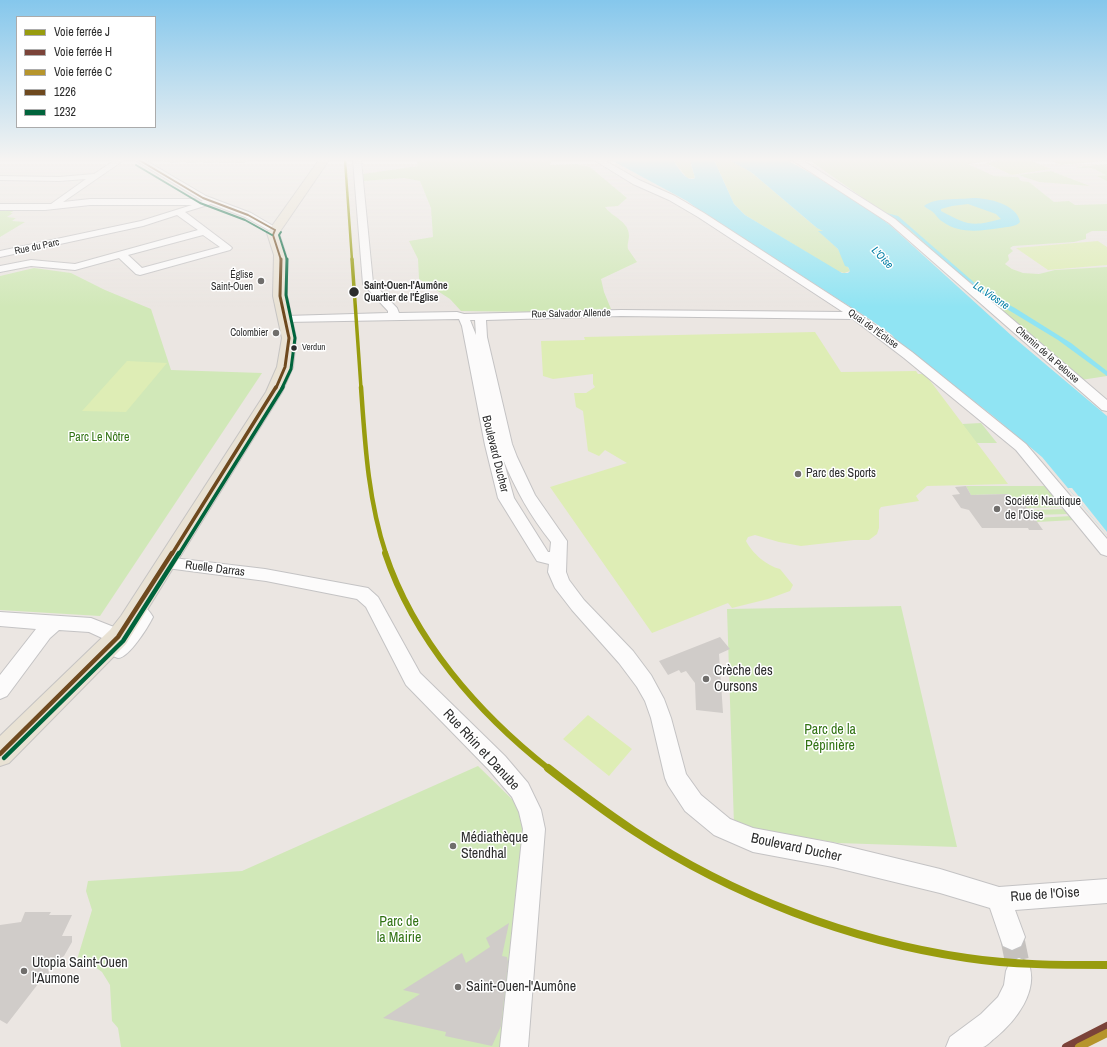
<!DOCTYPE html>
<html>
<head>
<meta charset="utf-8">
<style>
	body { margin:0 }
	#map { position:relative; width:1107px; height:1047px; overflow:hidden; background:#ebe6e2; font-family:"Archivo Narrow",sans-serif }
	canvas { display:block }
	.legend { position:absolute; left:16px; top:16px; width:140px; height:112px; box-sizing:border-box; background:#fff; border:1px solid #ababab; margin:0; padding:5px 7px; list-style:none; font-size:12px; color:#2d2d2d }
	.legend li { display:flex; align-items:center; gap:8px; height:20px }
	.legend b { width:20px; border:1px solid #ababab }
</style>
</head>
<body>
<div id="map">
<canvas width="1107" height="1047"></canvas>
<ul class="legend">
<li><b style="height:5px;background:#989c0e"></b>Voie ferrée J</li>
<li><b style="height:5px;background:#7b4339"></b>Voie ferrée H</li>
<li><b style="height:5px;background:#b6952c"></b>Voie ferrée C</li>
<li><b style="height:5px;background:#6e491e"></b>1226</li>
<li><b style="height:5px;background:#00643c"></b>1232</li>
</ul>
</div>
<script>
const ctx = document.querySelector('canvas').getContext('2d');
ctx.lineJoin = 'round';
function fillPath(path, color) { ctx.fillStyle = color; ctx.fill(path, 'evenodd'); }
function trace(path, color, width, dash) { ctx.strokeStyle = color; ctx.lineWidth = width; ctx.lineCap = dash ? 'butt' : 'round'; ctx.setLineDash(dash || []); ctx.stroke(path); }
function drawText(font, color, halo, rows, align = 'center') {
  ctx.font = font + ' "Archivo Narrow",sans-serif'; ctx.lineWidth = 3; ctx.setLineDash([]); ctx.textBaseline = 'middle'; ctx.strokeStyle = halo; ctx.fillStyle = color; for (const [text, x, y, turn = 0] of rows) {
    ctx.save(); ctx.translate(x, y); ctx.rotate((+turn || 0) * Math.PI / 180); ctx.textAlign = isNaN(turn) ? turn : align; if (halo) ctx.strokeText(text, 0, 0); ctx.fillText(text, 0, 0); ctx.restore();
  }
}
const green = new Path2D(`
	M416,160H552L550,165L577,164L590,167L627,198L618,206L605,207C612,217 629,221 629,236C629,240 627,244 628,249L637,262L601,279L604,292L611,309L539,312L461,311L450,299L419,279L418,259L409,241L433,237L431,208L420,181L404,178L364,181L363,174L418,166Z
	M673,160H690L695,178H687Z
	M714,160H729L751,172L817,228H820L823,231H819L838,249L850,271L844,273L837,271L745,215L734,204Z
	M809,160H996L968,164L994,176L1018,177L1021,181L1029,182L1054,202L1069,201L1075,205L1107,204V231H1092L1086,234V239L1074,242L1013,246L1010,248L1013,251L1008,255L1009,260L1005,264L1012,269L1023,273L1039,274L1055,270L1107,267V376L1081,380L1013,323L909,230Z
	M1107,164V181L1097,176L1106,175C1099,172 1096,169 1089,168C1084,167 1081,169 1076,167Z
	M1051,171L1090,186L1039,182L1018,175Z
	M0,208H19L10,213H13L7,217L16,218L12,221L25,222L0,237Z
	M34,268L71,273L105,290L151,309L171,370L262,373L100,616L0,610V276Z
	M981,423L997,443H976L962,424Z
	M966,486H1048L1065,507L1027,508L1016,505L1008,494L971,495Z
	M1067,509L1070,514L1032,515L1029,510Z
	M1072,516L1075,520L1037,522L1034,518Z
	M901,606L957,847L838,843L734,825L727,609Z
	M478,766L518,805L525,820L507,1047H121L118,1028L112,1021L110,985L102,972L88,962L76,963L92,910L86,891L88,881L242,871Z`);
const cemetery = new Path2D(`
	M164,160H250L244,163L162,162Z`);
const pitch = new Path2D(`
	M1005,160H1029L1051,169L1012,175L985,163Z
	M1050,160H1102L1104,161L1061,165Z
	M1098,241L1107,247V265L1048,270L1016,248Z
	M815,332L841,372L916,371L918,374H925L1008,484L927,486L916,496L919,501L881,507L879,510V528L877,534L869,540H854L801,546L779,542L755,535L748,537L746,541C752,553 767,566 780,569L793,585L790,591L768,599L732,608L728,603L652,633L550,487L627,463L605,450L599,456L588,451L583,411L576,407L574,393H586L595,387L593,384V374L553,379L543,376L541,341L585,340L584,337Z
	M127,361L167,363L126,412L82,411Z
	M588,715L632,749L609,776L563,739Z`);
const water = new Path2D(`
	M611,160H673C678,167 686,183 695,178L690,160H714L734,204L745,215L842,273H848L850,271L848,267L845,266L838,249L818,231H823L817,228L751,172L729,160H787L812,174L873,212L891,226L1012,336L1107,416V535L1042,457L993,416L896,340L892,335L868,318L706,215L687,201Z
	M973,198C988,198 1017,204 1020,222C1016,227 1006,227 1000,228C980,231 960,234 943,222C939,220 937,216 934,213C931,210 927,209 924,206C935,197 958,200 973,198ZM968,204L996,214L1001,219C972,227 967,225 941,211V209L952,206Z
	M879,211L898,216L985,292L1015,308L1071,343L1107,371V376L1058,340L982,294L909,229L890,216Z`);
const pier = new Path2D(`
	M1068,488H1072L1107,532V535Z`);
const building = new Path2D(`
	M966,486L971,495L1008,494L1016,505H1025L1043,530H1029L1028,528H982L969,510L961,508L952,495L960,494L955,487Z
	M720,637L730,649L719,654L723,713L696,710L695,683L686,671L681,673L679,670L668,675L659,661Z
	M25,912H51L49,915H72L62,936H72V942L64,956L47,966L50,976L38,984L7,1024L0,1020V925L21,922Z
	M509,923L502,956L507,957L508,962L501,1026L492,1046L445,1036L446,1032L383,1018L420,994L403,990L462,953L466,963L490,947L486,938Z`);
const minorTunnel = new Path2D(`
	M1012,937L1019,971`);
const minor = new Path2D(`
	M115,160H124L63,202L90,199H195L199,202L203,201L135,160H145L206,196L251,213L280,230L275,233L272,232L245,217L211,204L185,212L230,246L232,248L230,250L140,275L136,274L119,258L75,270L31,266L0,272V266L31,260L75,264L198,230L177,215L143,226L0,257V251L141,221L192,205H90L45,210H0V204H51L86,179L59,181L0,180V176L59,177L94,174ZM203,235L220,247L142,268L128,255Z
	M353,160H361L373,283L397,308L399,313L457,312L464,314L621,310L843,312L698,217L669,200L633,184L594,160H604L639,180L675,196L704,213L860,314L912,352L1026,444L1107,539V556L1101,554L1016,450L904,358L853,319L621,316L486,320L487,337L512,444L517,457L535,495L567,541L566,572L569,580L584,600L633,651L651,675L664,699L671,718L686,774L701,795L730,819L753,828L833,843L940,869L999,887L1107,879V903L1015,910L1025,937L1021,946L1012,950L1003,946L990,908L940,893L833,867L753,852L714,835L685,811L668,785L665,778L651,718L645,701L637,687L619,663L572,610L555,588L548,572L549,564L537,561L498,498L485,445L462,326L459,319L286,322L282,321L280,319L282,317L286,316L388,313V311L363,284ZM470,320H475L476,335ZM503,459C515,489 531,517 551,542L550,552H548L514,498Z
	M792,160H802L895,219L1107,400V411L1102,410L889,223Z
	M165,557L265,569L368,588L378,597L420,673L505,756L528,783L541,810L545,829L528,1047H500L523,829L519,812L512,797L489,770L406,685L366,607L357,599L266,581L159,567L157,563L159,559Z
	M137,604C145,606 149,610 153,617C148,627 129,658 118,658C115,657 113,656 111,655L109,650L113,643L89,632L59,630L50,638L7,696L0,699V675L36,629L0,626V612L91,618L124,631L133,618L128,611L131,606Z
	M1019,958L1028,962C1040,990 1016,1021 995,1038C992,1040 987,1046 983,1047C977,1047 954,1047 946,1047L950,1037L981,1014L998,997L1004,985L1006,971L1010,962Z`);
const major = new Path2D(`
	M319,160H329L279,233L286,255L287,296L296,338L293,367L282,392L126,644L9,763L0,766V736L110,630L121,616L266,392L277,367L282,338L273,296L274,255L267,233Z`);
const bus1Far3 = new Path2D(`
	M139,160L203,198L248,215L275,230
	M275,230L273,235L281,260`);
const bus1Far2 = new Path2D(`
	M276,388L285,367L289,338L280,296L281,259`);
const bus1Far1 = new Path2D(`
	M172,554L276,387`);
const bus1 = new Path2D(`
	M0,754L118,637L172,553`);
const bus2Far3 = new Path2D(`
	M136,165L200,203L245,220L272,235
	M281,232L279,235L287,260`);
const bus2Far2 = new Path2D(`
	M282,388L291,369L295,338L286,295L287,259`);
const bus2Far1 = new Path2D(`
	M179,554L283,387`);
const bus2 = new Path2D(`
	M4,758L123,641L179,553`);
const rail1Far4 = new Path2D(`
	M345,160L352,260`);
const rail1Far3 = new Path2D(`
	M352,259L361,388`);
const rail1Far2 = new Path2D(`
	M361,387C365,444 368,500 386,554`);
const rail1Far1 = new Path2D(`
	M385,553C414,640 478,713 549,769`);
const rail1 = new Path2D(`
	M548,768C576,790 604,811 634,831C733,896 850,941 967,958C1013,965 1060,965 1107,965`);
const rail2 = new Path2D(`
	M1066,1047L1107,1026`);
const rail3 = new Path2D(`
	M1079,1047L1107,1033`);
const markers = [
	[261,281,4,"#706e6c"],
	[354,292,5.5,"#2d2d2d"],
	[276,333,4,"#706e6c"],
	[294,348,3.5,"#2d2d2d"],
	[798,474,4,"#706e6c"],
	[997,509,4,"#706e6c"],
	[706,679,4,"#706e6c"],
	[453,846,4,"#706e6c"],
	[24,971,4,"#706e6c"],
	[458,987,4,"#706e6c"]
];
const farBusnames = [
	["Verdun",302,348]
];
const farStreetnames = [
	["Rue du Parc",37,247,-12],
	["Rue Salvador Allende",571,314,-1],
	["Quai de l'Écluse",873,329,36],
	["Chemin de la Pelouse",1047,355,41]
];
const farPoinames = [
	["Église",253,275],
	["Saint-Ouen",253,287],
	["Colombier",268,333]
];
const farStopnames = [
	["Saint-Ouen-l'Aumône",364,286],
	["Quartier de l'Église",364,298]
];
const farWaternames = [
	["L'Oise",882,258,46],
	["La Viosne",991,296,34]
];
const parkNames = [
	["Parc Le Nôtre",99,438]
];
const streetNames = [
	["Boulevard Ducher",495,454,76],
	["Ruelle Darras",215,569,7]
];
const poiNames = [
	["Parc des Sports",806,474],
	["Société Nautique",1005,502],
	["de l'Oise",1005,516]
];
const nearPoinames = [
	["Crèche des",714,671],
	["Oursons",714,687],
	["Médiathèque",461,838],
	["Stendhal",461,854],
	["Utopia Saint-Ouen",32,963],
	["l'Aumone",32,979],
	["Saint-Ouen-l'Aumône",466,987]
];
const nearParknames = [
	["Parc de la",830,730],
	["Pépinière",830,746],
	["Parc de",399,922],
	["la Mairie",399,938]
];
const nearStreetnames = [
	["Rue Rhin et Danube",481,750,47],
	["Boulevard Ducher",796,848,12],
	["Rue de l'Oise",1045,895,-4]
];
fillPath(green, '#d1e8b8');
fillPath(cemetery, '#d9e0c9');
fillPath(pitch, '#deedb5');
fillPath(water, '#90e4f3');
fillPath(pier, '#ebe6e2');
fillPath(building, '#d0ccc9');
trace(minorTunnel, '#c5c1be', 24, [24, 12]);
trace(minor, '#c4c3c4', 2);
trace(major, '#c6c4c3', 2);
fillPath(minor, '#fcfbfb');
fillPath(major, '#e9e2d4');
trace(bus1Far3, '#6e491e', 2);
trace(bus1Far2, '#6e491e', 3);
trace(bus1Far1, '#6e491e', 3.5);
trace(bus1, '#6e491e', 4.5);
trace(bus2Far3, '#00643c', 2);
trace(bus2Far2, '#00643c', 3);
trace(bus2Far1, '#00643c', 3.5);
trace(bus2, '#00643c', 4.5);
trace(rail1Far4, '#989c0e', 2.5);
trace(rail1Far3, '#989c0e', 3.5);
trace(rail1Far2, '#989c0e', 4.5);
trace(rail1Far1, '#989c0e', 6);
trace(rail1, '#989c0e', 8);
trace(rail2, '#7b4339', 8);
trace(rail3, '#b6952c', 8);
const sky = ctx.createLinearGradient(0, 0, 0, 307);
sky.addColorStop(0, '#85c7ec');
sky.addColorStop(0.52, '#f6f4f2');
sky.addColorStop(1, '#f6f4f200');
ctx.fillStyle = sky;
ctx.fillRect(0, 0, 1107, 307);
for (const [x, y, r, color] of markers) { const dot = new Path2D(); dot.arc(x, y, r, 0, 2 * Math.PI); ctx.fillStyle = color; ctx.fill(dot); trace(dot, '#fff', 1.5); }
drawText('9px', '#2d2d2d', '#fff', farBusnames, 'left');
drawText('10px', '#2d2d2d', '#fff', farStreetnames);
drawText('10px', '#2d2d2d', '#fff', farPoinames, 'right');
drawText('bold 10px', '#2d2d2d', '#fff', farStopnames, 'left');
drawText('italic 11px', '#027ea5', '#fff', farWaternames);
drawText('12px', '#327314', '#fff', parkNames);
drawText('12px', '#2d2d2d', '#fff', streetNames);
drawText('12px', '#2d2d2d', '#fff', poiNames, 'left');
drawText('14px', '#2d2d2d', '#fff', nearPoinames, 'left');
drawText('14px', '#327314', '#fff', nearParknames);
drawText('14px', '#2d2d2d', '#fff', nearStreetnames);
</script>
</body>
</html>
